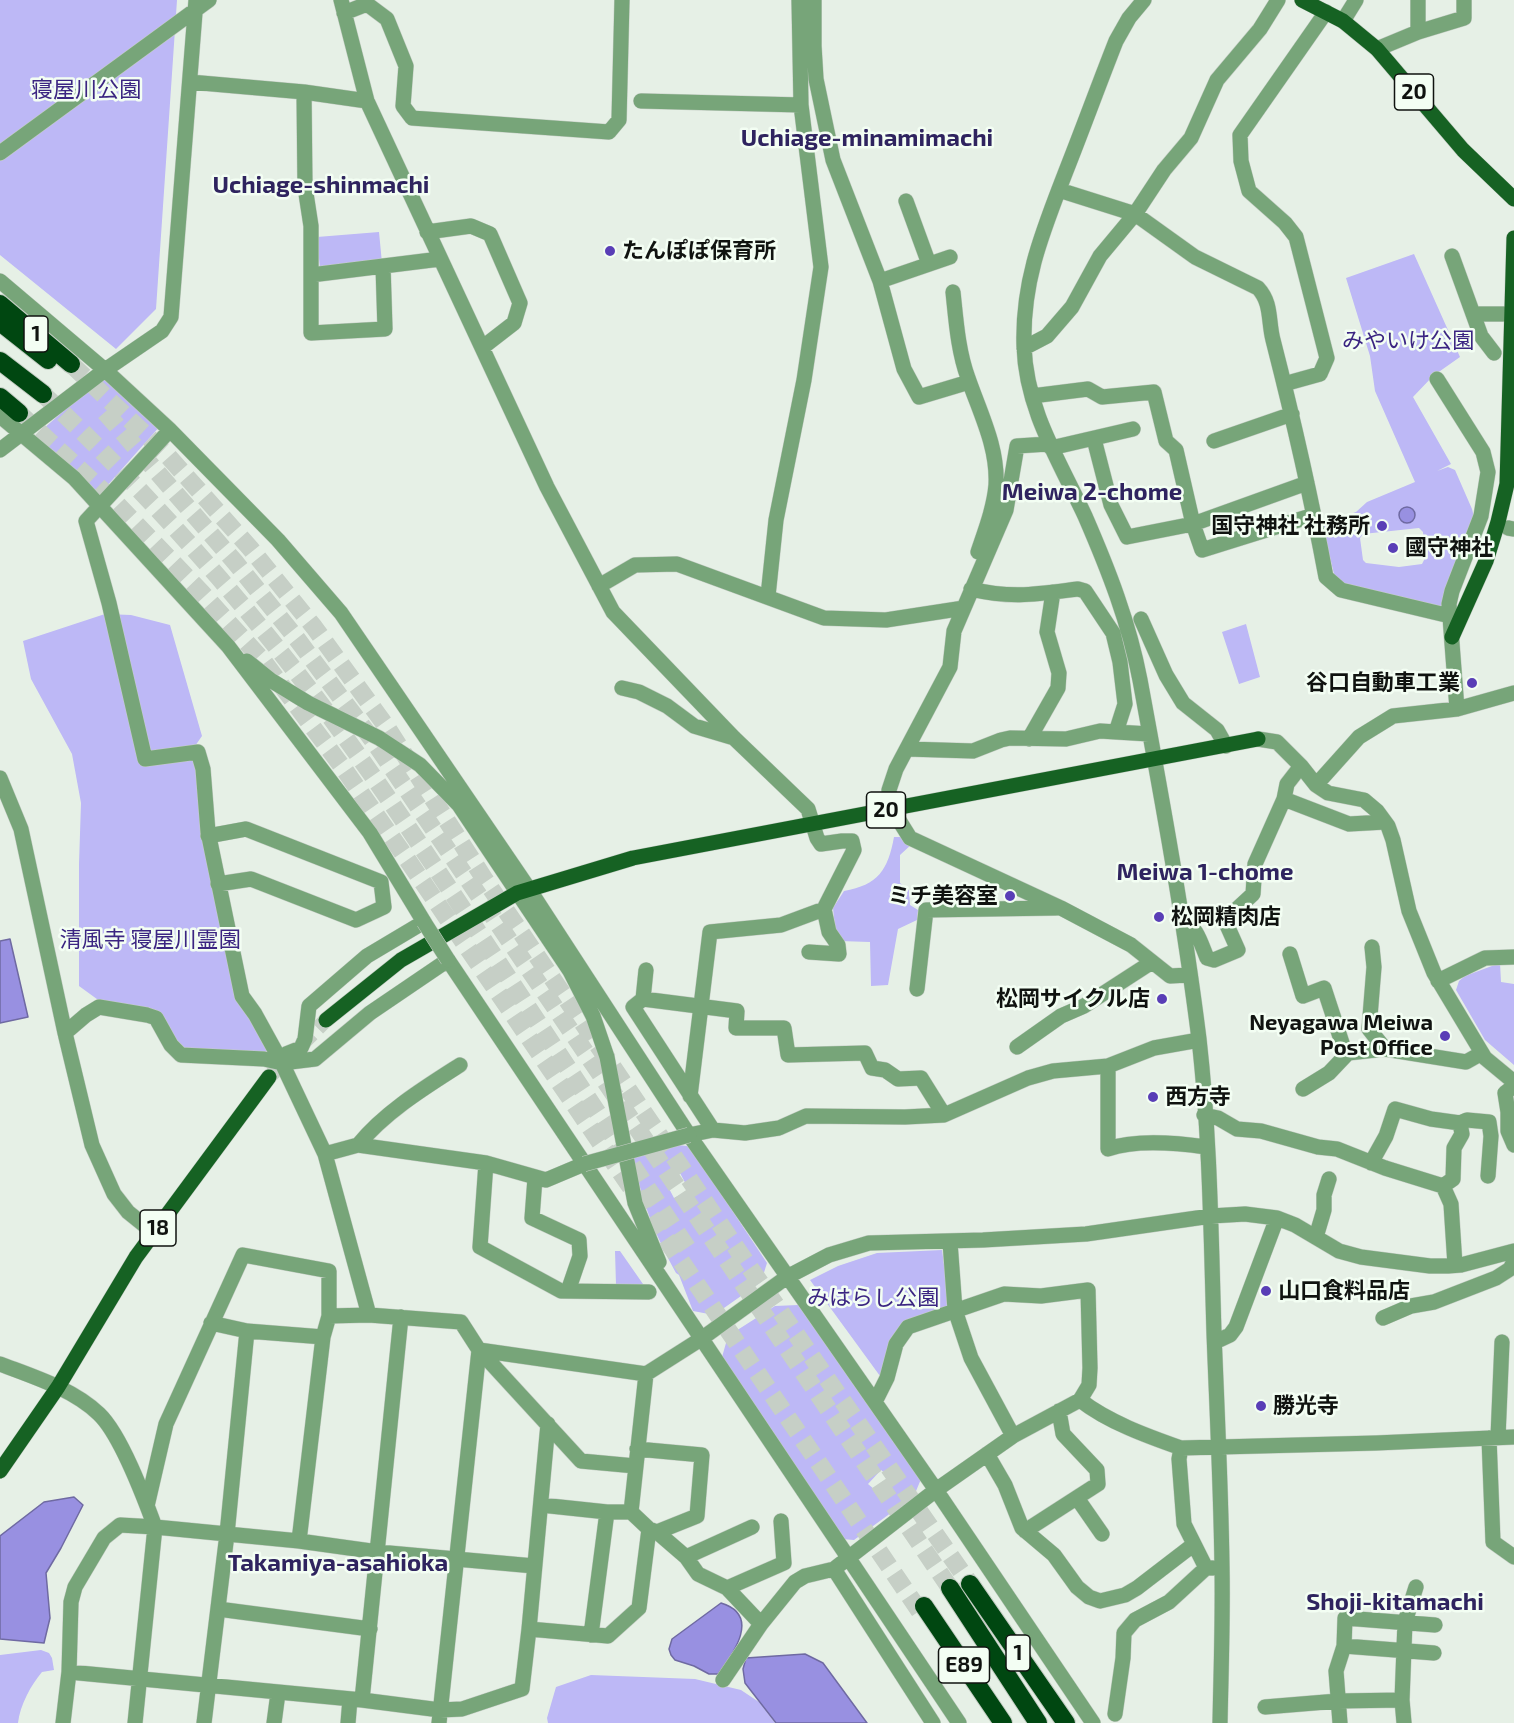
<!DOCTYPE html>
<html>
<head>
<meta charset="utf-8">
<style>
	body { margin:0 }
	canvas { display:block; background:#e6f0e6 }
</style>
</head>
<body>
<canvas width="1514" height="1723"></canvas>
<script>
const ctx = document.querySelector('canvas').getContext('2d');
ctx.lineJoin = 'round';
function fillPath(path, color) { ctx.fillStyle = color; ctx.fill(path, 'evenodd'); }
function trace(path, color, width, dash) { ctx.strokeStyle = color; ctx.lineWidth = width; ctx.lineCap = dash ? 'butt' : 'round'; ctx.setLineDash(dash || []); ctx.stroke(path); }
function drawText(font, color, halo, rows, align = 'center') {
  ctx.font = font + ' "Exo 2","Noto Sans JP",sans-serif'; ctx.lineWidth = 5; ctx.setLineDash([]); ctx.textBaseline = 'middle'; ctx.strokeStyle = halo; ctx.fillStyle = color; for (const [text, x, y, turn = 0] of rows) {
    ctx.save(); ctx.translate(x, y); ctx.rotate((+turn || 0) * Math.PI / 180); ctx.textAlign = isNaN(turn) ? turn : align; if (halo) ctx.strokeText(text, 0, 0); ctx.fillText(text, 0, 0); ctx.restore();
  }
}
const green = new Path2D(`
	M0,0H177L156,309L116,349L0,255Z
	M379,232L382,263L320,269L317,237Z
	M1414,254L1460,357L1433,376L1413,397L1451,464L1437,471L1448,467L1455,470L1472,509L1474,517L1446,605L1430,609L1353,590L1335,578L1322,525L1325,519L1345,516L1356,512L1367,502L1415,482L1375,391L1370,356L1346,278ZM1419,528L1423,532L1425,558L1422,564L1399,567L1366,563L1363,560L1360,538L1363,534Z
	M110,370L161,425L98,496L34,437Z
	M105,614L131,615L170,625L202,736L195,746L211,883L236,996L269,1053L180,1048L156,1015L101,1002L79,986V864L81,803L72,754L31,679L23,641Z
	M1246,624L1260,677L1239,684L1222,632Z
	M894,837H902L912,844L900,855V883L909,890L910,905L918,910L917,920L898,929L888,985L871,986L870,942L839,941L835,928L833,908L844,891C878,885 888,870 894,837Z
	M1500,963L1501,982L1514,984V1065L1485,1040L1456,990L1459,981L1465,976Z
	M678,1145L687,1146L692,1150L767,1263L761,1282L714,1315L693,1311L679,1275L676,1273C656,1236 640,1200 634,1157ZM680,1173L689,1190L674,1198L665,1181Z
	M942,1250L950,1308L904,1323L880,1376L810,1280L838,1266L877,1253Z
	M615,1251H620L643,1284L616,1285Z
	M798,1305L921,1479L914,1496L854,1540L842,1539L722,1357L728,1336L775,1306ZM881,1470L886,1474L888,1485L881,1495L868,1484Z
	M41,1650L49,1653L52,1658L54,1670L42,1672C31,1685 20,1705 18,1723H0V1655Z
	M591,1675L695,1679L741,1690L759,1702L775,1723H548L547,1718L556,1687Z`);
const water = new Path2D(`
	M1399 515a8 8 0 1 1 16 0a8 8 0 1 1-16 0Z
	M10,939L28,1017L0,1023V941Z
	M74,1497L83,1505L61,1548L46,1573L50,1618L44,1643L0,1639V1536L44,1502Z
	M721,1603C761,1615 734,1653 718,1674H709L694,1666L675,1660L671,1655L669,1649L672,1639Z
	M805,1654L823,1663L867,1723H776L745,1683L743,1669L746,1658Z`);
const majorTunnel = new Path2D(`
	M269,1077L326,1020`);
const highwayTunnel = new Path2D(`
	M71,364L168,456L250,548L314,627L386,726L485,880L750,1268L970,1584
	M44,395C129,475 209,562 282,654C357,748 423,849 490,950C557,1051 623,1152 690,1252
	M105,412L235,562L297,639L377,746L950,1588
	M19,413L116,503L202,593L264,662L344,769L409,862L923,1616`);
const minor = new Path2D(`
	M341,0L367,101L547,487L613,612L734,738L808,809L817,838L821,844L842,841H852L854,850L824,909L781,925L710,932L690,1096
	M814,0V46L816,79L833,160L880,281L904,369L919,397L969,382
	M1144,0L1129,18L1116,41C1099,84 1083,128 1066,171C1043,231 1022,280 1024,346C1026,410 1059,460 1085,516C1108,569 1129,622 1140,680C1162,799 1184,919 1199,1039C1210,1136 1211,1235 1214,1333C1217,1411 1221,1489 1222,1567C1223,1619 1221,1671 1220,1723
	M1418,0V32
	M344,13L367,4L387,19L406,66L403,106L412,118L609,132L619,120L622,0
	M1343,21L1356,0
	M1377,49L1418,32L1464,18V0
	M190,82L304,92L367,101
	M304,92L305,187L311,226V333L385,329L383,266
	M641,101L801,105
	M0,153L209,0
	M1059,190L1135,214L1195,257L1258,288C1272,303 1268,321 1273,340C1293,418 1311,497 1326,577L1341,590L1450,616
	M906,201L929,264
	M427,232L471,226L490,234L520,303L514,323L483,347
	M1452,256L1481,336L1494,353
	M311,275L440,259
	M0,281L105,370L170,430L278,540L341,613L529,889L689,1135L936,1490L1093,1723
	M880,281L950,257
	M953,292C956,320 958,351 968,378C980,413 998,447 996,485C994,508 985,531 978,552
	M1473,314H1511
	M1024,348L1047,336L1072,307L1100,256L1135,214L1164,170L1191,138L1217,80L1260,29L1278,0
	M1437,379L1483,452L1488,472L1481,516L1452,591L1449,604L1457,709
	M1284,384L1320,374L1327,358L1296,237L1285,223L1249,191L1241,161L1240,135L1326,12
	M1032,396L1088,389L1102,397L1154,392L1166,441L1176,450L1193,524L1202,550L1314,515
	M0,416L74,478L228,646L370,833L424,922L367,956L309,1006L305,1039L301,1048L286,1054L282,1063L325,1154L369,1315L461,1322L479,1350L646,1374L701,1339L787,1277L829,1255L869,1243L983,1240L1086,1234L1211,1216L1245,1214L1277,1218L1295,1225L1339,1251L1361,1257L1430,1266H1448L1461,1265L1514,1251
	M1094,439L1111,505L1127,537L1193,524L1307,483
	M1214,441L1292,414
	M1048,444L1017,446L1006,510L954,631L950,667L896,769L889,790L892,809L910,838L1061,908L1131,945L1170,976L1189,975
	M1051,448L1133,429
	M0,450L105,370L162,331L171,317L196,0
	M1508,528L1514,529
	M599,586L635,565L677,564L824,618L886,620L964,608
	M971,589C1012,599 1038,594 1078,589L1085,591L1113,633L1120,662L1125,704L1116,732
	M768,596L776,520L804,380L821,267L801,105L799,0
	M1141,619L1166,675L1183,703L1217,730L1226,746
	M247,661L272,681L308,703L379,738L420,765L459,805L570,971L593,1016L607,1057L635,1203L659,1262
	M622,688L639,692L667,706L694,726L731,737
	M1029,739L1058,688L1059,673L1047,632L1053,592
	M1258,739L1277,742L1301,766L1316,785L1328,793L1364,800L1377,811L1388,826L1393,840L1409,911L1434,973L1485,1058L1514,1082
	M907,749L973,751L1001,740L1010,738L1066,739L1100,731L1149,734
	M0,778L21,829L65,1033L92,1145L114,1194L128,1212L154,1233
	M1316,785L1359,737L1393,716L1457,709L1514,693
	M1284,799L1349,824L1385,822
	M208,836L246,829L381,882L384,907L356,920L251,879L218,884
	M1182,920C1197,926 1201,944 1207,958L1214,960L1238,950L1226,923V919L1253,894L1255,864L1284,799L1287,784L1301,766
	M1372,947L1374,967L1369,1029L1385,1049
	M809,952L839,954L838,945L829,932L824,909
	M1290,954L1303,996L1324,988L1346,1055
	M646,970L643,999L633,1007L713,1130
	M1438,981L1485,958L1514,957
	M917,989L926,910L1055,908
	M643,999L737,1011L736,1028H784L788,1055L865,1053L872,1068L885,1070L898,1079L921,1078L944,1115
	M65,1033L86,1015L99,1007L147,1015L156,1018L171,1045L181,1055L264,1059L282,1063L255,1014L242,996L208,832L203,769L198,752L145,759L109,603L86,521L170,430
	M1017,1047L1061,1016L1084,1006L1152,962
	M282,1063L315,1059L370,1013L448,960L959,1723
	M1108,1066V1149C1136,1139 1178,1143 1206,1147
	M1514,1086L1505,1093L1508,1112V1131L1514,1145
	M1303,1089L1329,1073L1348,1053L1385,1049L1466,1062L1482,1053
	M1204,1115L1218,1118L1237,1129L1261,1131L1318,1147L1337,1149L1385,1168L1443,1186L1451,1204L1455,1265
	M1460,1123L1467,1120L1489,1122L1491,1136L1488,1176
	M689,1135L713,1130L745,1133L779,1128L806,1116L905,1117L944,1115L1028,1078L1053,1071L1108,1066L1154,1048L1199,1040
	M358,1145C385,1112 424,1088 460,1065
	M325,1154L358,1145L486,1163L546,1180L584,1164
	M486,1163L480,1247L561,1291L649,1292
	M1371,1163L1386,1136L1395,1109L1431,1119L1460,1123L1462,1134L1454,1148L1453,1179L1443,1186
	M535,1178L532,1218L579,1240L580,1256L568,1291
	M1316,1237L1324,1210V1195L1329,1179
	M950,1242L955,1310L971,1358L1013,1436
	M1383,1318L1411,1306L1434,1302L1496,1278L1510,1269L1514,1261
	M211,1323L247,1331
	M1215,1342L1230,1335L1236,1327L1277,1218
	M479,1350L581,1461L635,1466
	M0,1364C34,1377 73,1389 99,1414C121,1435 144,1497 155,1527L135,1723
	M1080,1400C1108,1422 1147,1436 1181,1448L1376,1443L1514,1437
	M1498,1437L1502,1342
	M1489,1438L1493,1542L1514,1557
	M1181,1448L1179,1459L1184,1524L1206,1568H1213
	M637,1449L702,1455L697,1516L657,1532
	M987,1454L1005,1485L1022,1528L1054,1555L1077,1587L1089,1597L1100,1601L1125,1595L1137,1588L1193,1545
	M1077,1498L1102,1534
	M541,1505L607,1512H631
	M147,1506L166,1424L243,1255L329,1271V1316
	M649,1529L657,1532L686,1557L698,1574L727,1588L761,1624
	M1025,1531L1098,1484L1097,1470L1063,1434L1059,1411
	M299,1541L323,1337
	M686,1557L752,1527
	M834,1569L933,1723
	M727,1588L784,1563L781,1521
	M218,1609L370,1629
	M529,1629L548,1424
	M591,1635L607,1512
	M1344,1646L1434,1653
	M69,1672L362,1700L440,1710L462,1709L522,1689L529,1629L608,1636L639,1608L649,1529L631,1512L646,1374
	M723,1680L761,1624L795,1582L805,1576L834,1569L936,1490L1013,1436L1080,1400L1089,1385L1090,1368L1088,1290L1041,1296L1004,1294L908,1327L896,1344L887,1378L875,1402
	M362,1700L401,1317
	M1265,1707L1338,1701L1402,1700
	M1115,1714L1123,1658L1124,1633L1135,1620L1169,1602L1206,1568
	M63,1723L69,1672L71,1602L75,1587L104,1538L120,1525L155,1527L299,1541L378,1552L534,1566
	M204,1723L227,1534L247,1331L323,1337L329,1316L369,1315
	M274,1723L278,1693
	M348,1723L350,1699
	M439,1723L479,1350
	M1340,1723L1336,1671L1344,1646L1345,1618L1435,1625
	M1404,1723L1402,1700L1405,1622L1416,1587`);
const major = new Path2D(`
	M1302,0L1343,21L1377,49L1463,150L1514,199
	M1452,637L1486,561L1498,522L1507,484L1514,238
	M326,1020L401,960L517,893L633,858L1258,739
	M0,1471L58,1387L136,1257L269,1077`);
const highway = new Path2D(`
	M0,304L71,364
	M0,322L48,360
	M0,361L43,394
	M0,397L19,413
	M970,1584L1066,1723
	M950,1588L1038,1723
	M924,1606L1003,1723`);
const minorBridge = new Path2D(`
	M424,922L448,960
	M584,1164L689,1135`);
const markers = [
	[610,251,6,"#593eb6"],
	[1382,526,6,"#593eb6"],
	[1393,548,6,"#593eb6"],
	[1472,683,6,"#593eb6"],
	[1010,896,6,"#593eb6"],
	[1159,917,6,"#593eb6"],
	[1162,999,6,"#593eb6"],
	[1445,1036,6,"#593eb6"],
	[1153,1097,6,"#593eb6"],
	[1266,1291,6,"#593eb6"],
	[1261,1406,6,"#593eb6"]
];
const shields = [
	[1414,92,39],
	[36,334,24],
	[886,810,39],
	[158,1228,36],
	[1018,1653,24],
	[964,1665,51]
];
const shieldNames = [
	["20",1414,92],
	["1",36,334],
	["20",886,810],
	["18",158,1228],
	["1",1018,1653],
	["E89",964,1665]
];
const parkNames = [
	["寝屋川公園",86,90],
	["みやいけ公園",1408,341],
	["清風寺 寝屋川霊園",150,940],
	["みはらし公園",873,1298]
];
const poiNames = [
	["たんぽぽ保育所",622,251],
	["国守神社 社務所",1370,526,"right"],
	["國守神社",1405,548],
	["谷口自動車工業",1460,683,"right"],
	["ミチ美容室",998,896,"right"],
	["松岡精肉店",1171,917],
	["松岡サイクル店",1150,999,"right"],
	["Neyagawa Meiwa",1433,1023,"right"],
	["Post Office",1433,1048,"right"],
	["西方寺",1165,1097],
	["山口食料品店",1278,1291],
	["勝光寺",1273,1406]
];
const neighbourhoodNames = [
	["Uchiage-minamimachi",867,138],
	["Uchiage-shinmachi",321,185],
	["Meiwa 2-chome",1092,492],
	["Meiwa 1-chome",1205,872],
	["Takamiya-asahioka",338,1563],
	["Shoji-kitamachi",1395,1602]
];
fillPath(green, '#bdb8f6');
fillPath(water, '#9890e1');
trace(water, '#6f6aa2', 1.5);
trace(majorTunnel, '#c6cfc6', 15, [15, 8]);
trace(highwayTunnel, '#c6cfc6', 18, [18, 9]);
trace(minor, '#c4cdc4', 16);
trace(major, '#c4cdc4', 16);
trace(highway, '#c4cdc4', 20);
trace(minor, '#77a579', 15);
trace(major, '#166223', 15);
trace(highway, '#004711', 18);
trace(minorBridge, '#c4cdc4', 16, []);
trace(minorBridge, '#77a579', 15);
for (const [x, y, r, color] of markers) { const dot = new Path2D(); dot.arc(x, y, r, 0, 2 * Math.PI); ctx.fillStyle = color; ctx.fill(dot); trace(dot, '#f3fef3', 2); }
for (const [x, y, w] of shields) { const box = new Path2D(); box.roundRect(x - w / 2, y - 18, w, 36, 4.5); ctx.fillStyle = '#f3fef3'; ctx.fill(box); trace(box, '#101310', 1.5); }
drawText('bold 21px', '#101310', null, shieldNames);
drawText('22px', '#3b2582', '#f3fef3', parkNames);
drawText('bold 22px', '#101310', '#f3fef3', poiNames, 'left');
drawText('bold 24px', '#2f245f', '#f3fef3', neighbourhoodNames);
</script>
</body>
</html>
